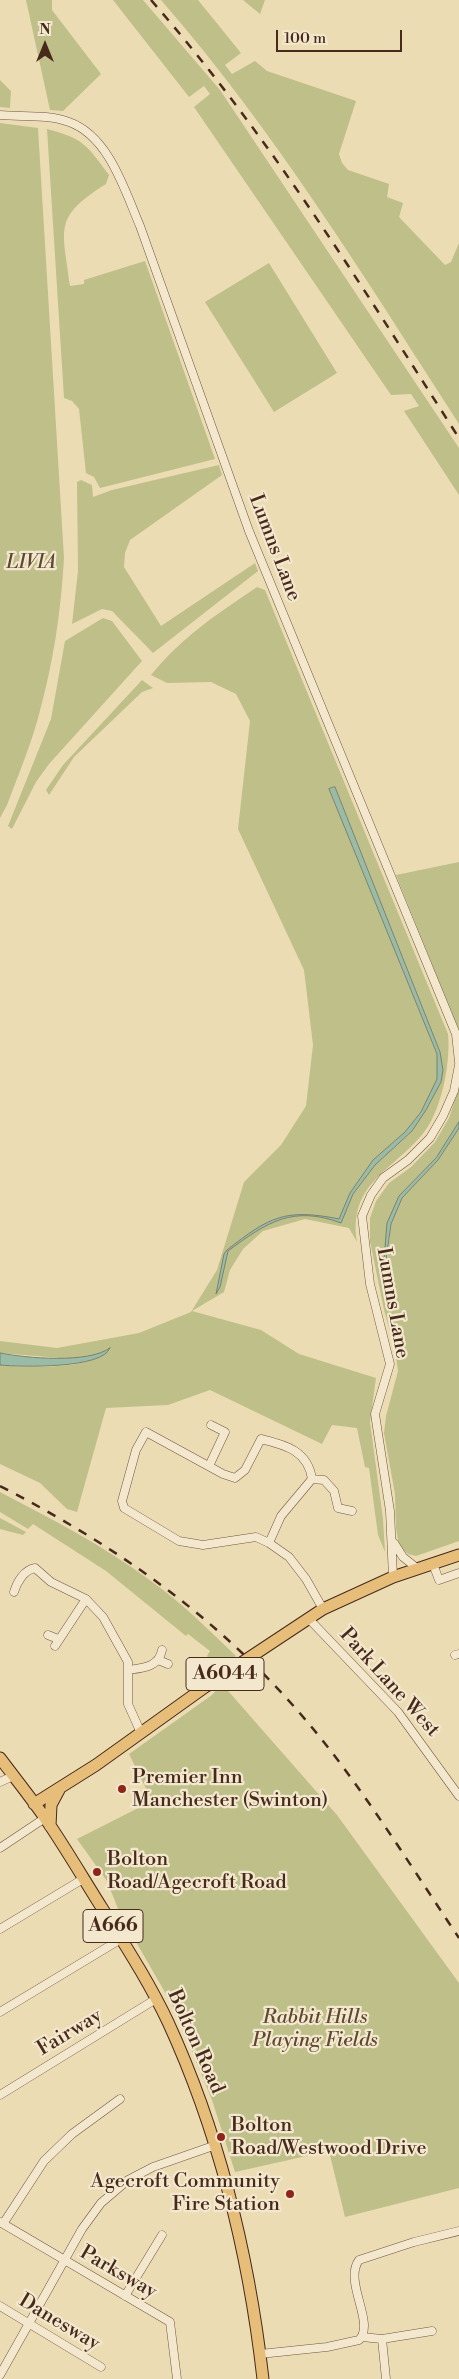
<!DOCTYPE html>
<html>
<head>
<meta charset="utf-8">
<style>
	body { margin:0 }
	#map { position:relative; width:459px; height:2379px; overflow:hidden; background:#ecdcb4; font-family:"Libre Bodoni",serif }
	canvas { display:block }
	.north { position:absolute; left:20px; top:20px; width:50px; height:50px; -webkit-text-stroke:4px #f3e8ce; paint-order:stroke; rotate:0deg; font-size:14px; font-weight:700; line-height:20px; text-align:center; color:#472a1c }
	.north::after { content:''; display:block; margin:auto; width:18px; height:22px; background:#472a1c; clip-path:polygon(50% 0,100% 100%,50% 72%,0 100%) }
	.scale { position:absolute; left:276px; top:30px; width:126px; height:22px; box-sizing:border-box; border:2px solid #472a1c; border-top:0; padding-left:6px; font-size:15px; line-height:18px; white-space:nowrap; color:#472a1c; -webkit-text-stroke:4px #f3e8ce; paint-order:stroke }
</style>
</head>
<body>
<div id="map">
<canvas width="459" height="2379"></canvas>
<div class="north">N</div>
<div class="scale">100 m</div>
</div>
<script>
const ctx = document.querySelector('canvas').getContext('2d');
ctx.lineJoin = 'round';
function fillPath(path, color) { ctx.fillStyle = color; ctx.fill(path, 'evenodd'); }
function trace(path, color, width, dash) { ctx.strokeStyle = color; ctx.lineWidth = width; ctx.lineCap = dash ? 'butt' : 'round'; ctx.setLineDash(dash || []); ctx.stroke(path); }
function drawText(font, color, halo, rows, align = 'center') {
  ctx.font = font + ' "Libre Bodoni",serif'; ctx.lineWidth = 4.5; ctx.setLineDash([]); ctx.textBaseline = 'middle'; ctx.strokeStyle = halo; ctx.fillStyle = color; for (const [text, x, y, turn = 0] of rows) {
    ctx.save(); ctx.translate(x, y); ctx.rotate((+turn || 0) * Math.PI / 180); ctx.textAlign = isNaN(turn) ? turn : align; if (halo) ctx.strokeText(text, 0, 0); ctx.fillText(text, 0, 0); ctx.restore();
  }
}
const green = new Path2D(`
	M26,0H52V10L101,74L63,111L50,110Z
	M113,0H143L220,90L459,448V495L404,411L419,406L411,394L391,395L194,107L210,94L204,86L189,97Z
	M161,0H198L241,53L225,65L232,74L255,61L267,71L356,101L339,154L342,163L348,170L389,184L387,197L403,203L399,217L445,265L451,262L459,243V424C365,278 275,131 161,0Z
	M243,0H265L260,14Z
	M0,80L11,91L10,108L0,107Z
	M0,123L38,128L64,558C61,612 53,665 38,718C30,747 18,776 7,805L0,818Z
	M47,129C84,139 86,144 109,175L106,184C52,218 63,228 70,286L84,284V280L145,261L215,459L100,488L94,477L86,473L79,409L72,401L64,398Z
	M269,263L337,373L274,412L205,302Z
	M219,465L222,475L130,540L125,553L124,567L161,626L255,563L258,571L153,653L112,611L102,609L72,624L78,571L77,482L81,480L92,485L93,497L112,490Z
	M257,587L265,590L448,1034C451,1063 441,1114 421,1136C390,1172 348,1185 357,1242L349,1228L305,1219L263,1231L243,1249L230,1270L224,1292L192,1311L261,1330L299,1354L376,1378L370,1422L383,1519L385,1552L378,1535L369,1468L365,1467L357,1428L332,1425L322,1444L210,1390L168,1405L106,1408L77,1512L67,1509L40,1483L0,1464V1365C27,1368 92,1370 111,1349L101,1354L71,1359L0,1353V1341L57,1348L139,1333L191,1312L217,1270L244,1182L281,1145L306,1106L313,1045L304,970L238,829L250,721L236,694L211,682L167,683L151,675C183,636 216,615 257,587ZM335,787L440,1052L441,1082L426,1110L412,1131L375,1165L353,1194L341,1222H338L350,1193L373,1160L405,1132L421,1112L437,1079V1054L329,789Z
	M103,618L112,621L142,661L49,764L36,782L12,829L8,826L51,719L65,641Z
	M142,680L153,688L142,692L74,757L49,795L46,790L63,765Z
	M459,862V1031L396,875Z
	M459,1087V1122L436,1158L399,1196L387,1223V1260L391,1224L402,1198L438,1160L459,1128V1541L416,1556L408,1554L399,1546L396,1528L395,1494L384,1433L386,1416L398,1371L395,1349L384,1310L370,1241V1218L376,1201L389,1183L411,1167L435,1142L449,1118Z
	M0,1492C52,1519 104,1546 151,1581C182,1603 209,1630 236,1656L219,1667L207,1656L210,1651L188,1634L186,1636L106,1571L33,1524L28,1529L0,1512Z
	M0,1518L26,1532L23,1535L0,1529Z
	M222,1684L337,1815L459,1983V2188L345,2217L329,2151L235,2172L212,2100L174,2008L120,1914L107,1881L77,1839L152,1801L129,1754L212,1695Z`);
const water = new Path2D(`
	M335,787L440,1052L443,1070L441,1082L426,1110L412,1131L375,1165L353,1194L341,1223C293,1205 267,1222 228,1251L220,1287L216,1294L224,1254L227,1250C269,1217 285,1208 339,1219L350,1193L373,1160L405,1132L421,1112L437,1079V1054L329,789Z
	M459,1122V1128L438,1160L402,1198L391,1224L386,1260H384L387,1223L399,1196L436,1158Z
	M110,1348C103,1369 21,1367 0,1365V1353C26,1358 88,1364 110,1348Z`);
const street = new Path2D(`
	M0,115C22,117 48,114 69,122C109,136 125,191 140,226L249,531L456,1034L459,1062
	M209,1466L225,1432L211,1425
	M312,1479C308,1451 286,1445 261,1439L245,1470L235,1478L223,1474L146,1432L136,1450L122,1501L124,1508L179,1541L203,1545L256,1537L269,1543L289,1557L306,1579L323,1609
	M269,1543L281,1516L312,1479L324,1480L334,1491L338,1508L352,1511
	M394,1543L403,1557L418,1569
	M433,1564L439,1580L459,1573
	M393,1577L390,1511L375,1414L390,1364L370,1284L362,1216L371,1195L383,1178L408,1160L430,1138L443,1116L454,1091L459,1065
	M14,1592C17,1582 24,1570 35,1568L51,1582L86,1599L103,1617L128,1662V1704L141,1733
	M308,1618L398,1712L459,1796
	M48,1635L58,1639
	M55,1646L86,1599
	M455,1655L459,1654
	M158,1660L168,1664
	M128,1670C143,1668 159,1667 162,1650
	M0,1782L13,1776
	M0,1848L45,1818
	M0,1929L83,1879
	M0,2012L121,1939
	M0,2095L156,1999
	M0,2222L170,2322L177,2379
	M3,2224L44,2161L72,2134L120,2099
	M125,2296L162,2235
	M0,2306L101,2367
	M362,2337L382,2339L432,2331
	M382,2339L386,2379
	M260,2354L327,2347L359,2340C376,2323 343,2282 359,2260L414,2242L459,2231
	M0,2375L82,2229L101,2203L128,2180L153,2167L216,2145`);
const primary = new Path2D(`
	M0,1758C15,1778 31,1798 45,1818C65,1847 83,1878 102,1908C125,1945 149,1982 168,2022C220,2135 249,2256 263,2379
	M34,1804L96,1765L205,1687L323,1609L393,1577L459,1555
	M50,1826L51,1805L59,1790`);
const rail = new Path2D(`
	M151,0C269,135 362,287 459,438
	M0,1486C136,1556 248,1640 340,1763C382,1819 420,1880 459,1938`);
const markers = [
	[122,1789,5,"#8f2418"],
	[97,1872,5,"#8f2418"],
	[221,2137,5,"#8f2418"],
	[290,2194,5,"#8f2418"]
];
const shields = [
	[225,1674,78],
	[113,1926,60]
];
const shieldNames = [
	["A6044",225,1674],
	["A666",113,1926]
];
const streetNames = [
	["Lumns Lane",274,548,69],
	["Lumns Lane",392,1303,80],
	["Park Lane West",389,1683,48],
	["Fairway",70,2033,-31],
	["Bolton Road",195,2042,66],
	["Parksway",118,2273,30],
	["Danesway",59,2323,31]
];
const parkNames = [
	["LIVIA",31,563],
	["Rabbit Hills",315,2018],
	["Playing Fields",315,2041]
];
const poiNames = [
	["Premier Inn",132,1778],
	["Manchester (Swinton)",132,1801],
	["Bolton",107,1860],
	["Road/Agecroft Road",107,1883],
	["Bolton",231,2126],
	["Road/Westwood Drive",231,2149],
	["Agecroft Community",280,2182,"right"],
	["Fire Station",280,2205,"right"]
];
fillPath(green, '#bebf89');
fillPath(water, '#9abca7');
trace(water, '#79826f', 1);
trace(street, '#705642', 9);
trace(primary, '#472a1c', 13);
trace(street, '#f3e8ce', 8);
trace(primary, '#e6be7a', 11);
trace(rail, '#472a1c', 2.5, [9, 9]);
for (const [x, y, r, color] of markers) { const dot = new Path2D(); dot.arc(x, y, r, 0, 2 * Math.PI); ctx.fillStyle = color; ctx.fill(dot); trace(dot, '#f3e8ce', 2); }
for (const [x, y, w] of shields) { const box = new Path2D(); box.roundRect(x - w / 2, y - 16.5, w, 33, 4); ctx.fillStyle = '#f3e8ce'; ctx.fill(box); trace(box, '#472a1c', 1); }
drawText('bold 19px', '#472a1c', null, shieldNames);
drawText('20px', '#472a1c', '#f3e8ce', streetNames);
drawText('italic 20px', '#5f4832', '#f3e8ce', parkNames);
drawText('20px', '#472a1c', '#f3e8ce', poiNames, 'left');
</script>
</body>
</html>
